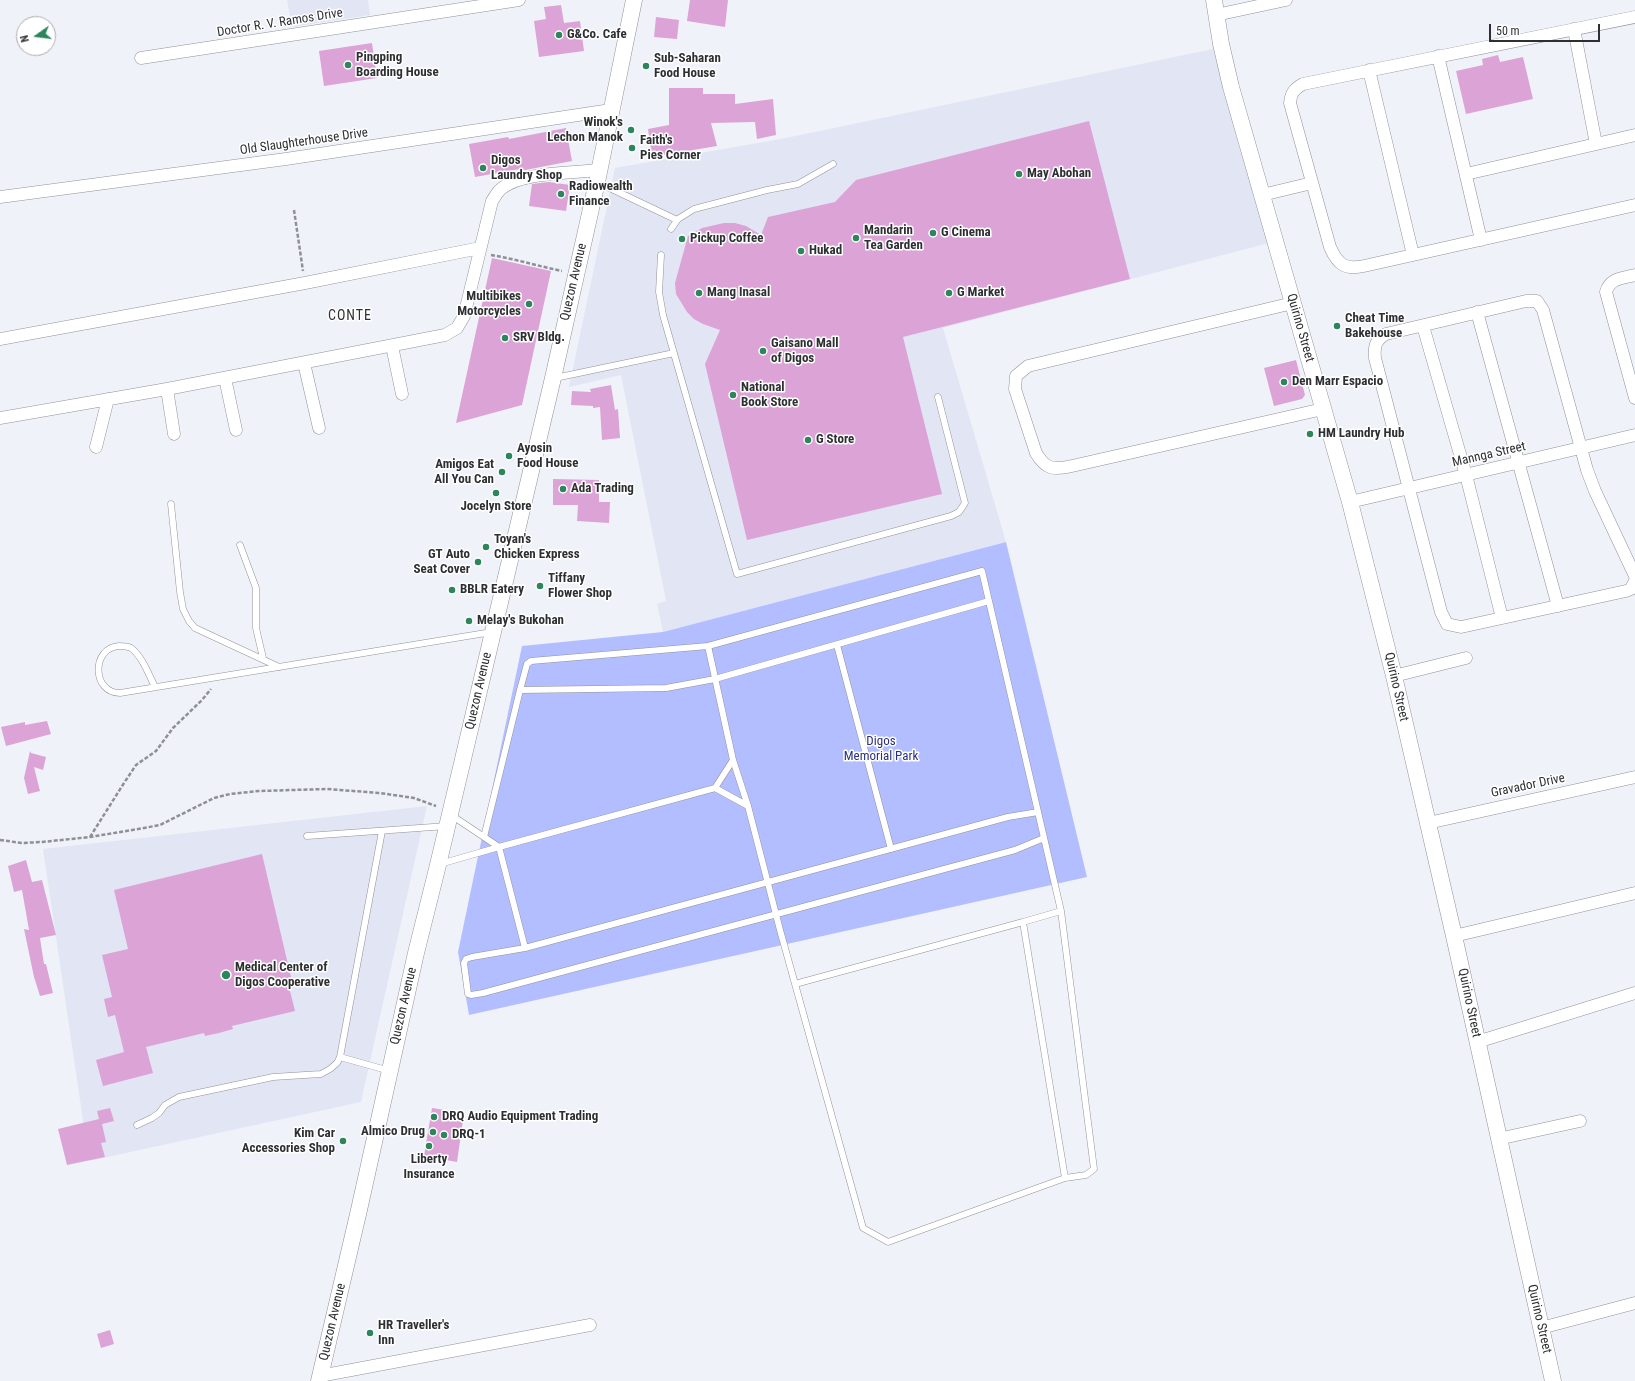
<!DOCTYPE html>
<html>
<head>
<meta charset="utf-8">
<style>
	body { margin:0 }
	#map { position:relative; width:1635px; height:1381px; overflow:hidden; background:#f0f2f9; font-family:"Roboto Condensed",sans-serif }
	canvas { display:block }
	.north { position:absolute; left:16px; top:16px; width:40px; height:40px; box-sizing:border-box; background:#fff; border:1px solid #abacad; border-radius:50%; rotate:256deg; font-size:11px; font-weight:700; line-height:16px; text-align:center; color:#2e2f32 }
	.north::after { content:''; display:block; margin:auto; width:14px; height:18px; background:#2d865b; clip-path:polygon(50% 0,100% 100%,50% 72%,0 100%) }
	.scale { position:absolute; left:1489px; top:24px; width:111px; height:18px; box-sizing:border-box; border:2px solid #2e2f32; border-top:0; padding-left:5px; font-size:12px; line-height:14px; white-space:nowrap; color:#2e2f32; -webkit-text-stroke:3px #fff; paint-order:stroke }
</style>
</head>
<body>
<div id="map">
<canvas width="1635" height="1381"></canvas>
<div class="north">N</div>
<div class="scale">50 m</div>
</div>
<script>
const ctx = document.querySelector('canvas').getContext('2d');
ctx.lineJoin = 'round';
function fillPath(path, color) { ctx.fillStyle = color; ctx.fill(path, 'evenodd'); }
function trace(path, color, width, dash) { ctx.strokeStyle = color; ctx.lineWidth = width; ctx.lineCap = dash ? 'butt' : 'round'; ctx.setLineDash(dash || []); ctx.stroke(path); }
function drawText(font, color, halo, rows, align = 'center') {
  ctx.font = font + ' "Roboto Condensed",sans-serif'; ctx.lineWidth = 3; ctx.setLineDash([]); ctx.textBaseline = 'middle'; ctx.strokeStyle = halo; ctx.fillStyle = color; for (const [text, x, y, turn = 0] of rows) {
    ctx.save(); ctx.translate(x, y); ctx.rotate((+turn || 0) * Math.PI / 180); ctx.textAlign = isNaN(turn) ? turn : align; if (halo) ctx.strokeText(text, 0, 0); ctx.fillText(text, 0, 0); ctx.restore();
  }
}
const built = new Path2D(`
	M287,0H368L370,15L292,27Z
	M1213,49L1239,146L1269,243L943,328L1006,542L663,632L657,604L666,601L621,375L569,387L615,168L786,138Z
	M427,806L361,1102L89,1161L43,849Z`);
const green = new Path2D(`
	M1006,542L1087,877L469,1015L458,952L522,646L663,632Z`);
const building = new Path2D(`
	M690,0H728L725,27L687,21Z
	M561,5L564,23L580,21L584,51L539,57L534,21L546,19L544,7Z
	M656,17L679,20L677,39L654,37Z
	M372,43L377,78L324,86L319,51Z
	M1498,55L1500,62L1523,57L1533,99L1466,114L1456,71L1483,65L1482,59Z
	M669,88H703V94H735V104L773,99L776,135L757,139L755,122L711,123L717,146L652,157L648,129L669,125Z
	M1089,121L1130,279L903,337L942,494L747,540L705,364L720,330L703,324L694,319L687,312L676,294L675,283L688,236L702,228L724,223H735L746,226L761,235L768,217L835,202L856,180Z
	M566,128L572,161L520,171V169L475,177L469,144L508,137L509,139Z
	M549,182L570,185L566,211L529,206L532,184Z
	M492,258L551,271L522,405L456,423Z
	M1296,360L1305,395L1302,399L1274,406L1264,368Z
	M611,385L615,410L618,409L620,438L602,440L600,407L593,408V406L571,405L572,391L591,392L590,389Z
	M553,479L599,480V502H610L609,523L577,521L578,505H553Z
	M47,721L51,734L6,746L1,727L25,722V725Z
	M30,751L31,753L46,757L43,770L34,767L40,791L28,794L24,778Z
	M262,854L291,977L287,979L295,1011L232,1026L233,1029L219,1033L205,1036L204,1033L146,1047L153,1073L103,1086L96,1060L124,1052L115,1015L108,1017L104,999L112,997L102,955L128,949L114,890Z
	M26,860L32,882L42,880L56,935L40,938L44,964H46L53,993L40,996L34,977L24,929L29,930L22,890L14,892L8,866Z
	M110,1108L114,1121L102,1124L106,1142L101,1143L105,1157L67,1165L58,1129L99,1119L97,1111Z
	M432,1108L464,1113L457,1162L424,1156Z
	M110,1330L114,1344L101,1348L97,1334Z`);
const path = new Path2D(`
	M294,210L303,271
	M491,255C515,259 538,266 562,271
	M90,837L124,783L136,765L156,751L173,728L202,700L211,689
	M0,840L22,843L42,842L90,837L144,828L160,825L214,798L230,794L259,791L327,789L380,793L414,798L436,806`);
const lane = new Path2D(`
	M597,182L677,220
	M671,229L678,219L694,209L767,190L798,184L833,164
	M661,255L659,292L663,315L737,574L951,516L959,512L965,503L938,397
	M555,378L674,353
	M171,504L180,592L183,609L189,621L195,628L279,667
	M240,545L256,588V628L263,658
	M837,645L891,849
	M708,646L733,760L715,788L748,806L780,930L863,1228L888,1242L1065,1178L1023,922L795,984
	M155,687C149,675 142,656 131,648C127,646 123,646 119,646C91,648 92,693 120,693L492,632
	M520,690L666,688L715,679L989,601
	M733,760L748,806
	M1038,812L1061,911
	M451,815L499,847L525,948
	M307,836L447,826
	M484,837L520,690L527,664L531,661L708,646L982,571L1038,812L1008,817L525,948L472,957L466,959L464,963L468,994L471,995L483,993L1015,850L1044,838
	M440,864L499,847L715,788
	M1023,922L1061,911L1094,1169L1086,1175L1065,1178
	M340,1057L390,1071
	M137,1125L152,1118L159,1113L165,1105L179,1097L273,1077L321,1074L330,1069L337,1063L340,1057L382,831`);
const street = new Path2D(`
	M1216,15L1286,0
	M1635,17L1303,84C1294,89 1291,93 1290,103L1330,247C1338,265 1345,270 1364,266L1635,205
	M1574,29L1596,144
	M1438,56L1481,240
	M141,58L519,0
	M1369,70L1413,255
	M1466,174L1635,135
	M1262,195L1312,183
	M0,197L286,159L611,110
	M1635,275C1623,278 1610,278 1606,292L1635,398
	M1293,303L1028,366L1016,376L1015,389L1036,453C1046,470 1054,470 1072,466L1323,409
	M1477,312L1558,606
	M1423,326L1466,475L1502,618
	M0,339L305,283L480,248
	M392,346L402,394
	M304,363L319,428
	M225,378L236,430
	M167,389L174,434
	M0,418L167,389L445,335L457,328L464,316L492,201C495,197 497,192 501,189C520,172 573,173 598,170
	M96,447L108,399
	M1350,502L1635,435
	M1635,576L1595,491L1587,470L1543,310L1537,301H1526L1386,334C1375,340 1374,347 1375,358L1441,612L1447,624L1461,627L1626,591L1631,589L1635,581
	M1394,676L1466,658
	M1428,823L1635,777
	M1454,936L1635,893
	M1477,1042L1635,993
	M1498,1139L1580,1121
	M1541,1328L1635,1303
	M320,1376L590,1325`);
const secondary = new Path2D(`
	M1214,0L1221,44L1231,87L1350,502L1394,676L1454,936L1553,1381
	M319,1381L359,1210L416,953L438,865L553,378L597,182L634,0`);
const markers = [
	[559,35,4,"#2d865b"],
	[348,65,4,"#2d865b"],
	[646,66,4,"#2d865b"],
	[631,130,4,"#2d865b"],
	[632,148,4,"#2d865b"],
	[483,168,4,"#2d865b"],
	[1019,174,4,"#2d865b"],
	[561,194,4,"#2d865b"],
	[933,233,4,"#2d865b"],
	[856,238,4,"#2d865b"],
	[682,239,4,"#2d865b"],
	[801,251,4,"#2d865b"],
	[699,293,4,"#2d865b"],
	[949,293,4,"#2d865b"],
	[529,304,4,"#2d865b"],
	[1337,326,4,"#2d865b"],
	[505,338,4,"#2d865b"],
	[763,351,4,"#2d865b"],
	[1284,382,4,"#2d865b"],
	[733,395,4,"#2d865b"],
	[1310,434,4,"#2d865b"],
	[808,440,4,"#2d865b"],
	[509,456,4,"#2d865b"],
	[502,472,4,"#2d865b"],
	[563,489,4,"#2d865b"],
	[496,493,4,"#2d865b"],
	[486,547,4,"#2d865b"],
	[478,562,4,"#2d865b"],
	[540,586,4,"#2d865b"],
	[452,590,4,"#2d865b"],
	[469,621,4,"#2d865b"],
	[226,975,5,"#2d865b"],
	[434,1117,4,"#2d865b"],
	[433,1132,4,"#2d865b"],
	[444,1135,4,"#2d865b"],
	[343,1141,4,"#2d865b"],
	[429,1146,4,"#2d865b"],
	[370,1333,4,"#2d865b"]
];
const streetNames = [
	["Doctor R. V. Ramos Drive",280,23,-9],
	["Old Slaughterhouse Drive",304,142,-8],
	["Quezon Avenue",574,282,-77],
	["Quirino Street",1300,328,74],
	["Mannga Street",1489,455,-13],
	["Quirino Street",1396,687,77],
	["Quezon Avenue",479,691,-77],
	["Gravador Drive",1528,786,-12],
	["Quirino Street",1469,1003,78],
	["Quezon Avenue",404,1006,-77],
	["Quirino Street",1539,1319,77],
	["Quezon Avenue",333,1322,-77]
];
const poiNames = [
	["G&Co. Cafe",567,35],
	["Pingping",356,58],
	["Boarding House",356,73],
	["Sub-Saharan",654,59],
	["Food House",654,74],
	["Winok's",623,123,"right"],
	["Lechon Manok",623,138,"right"],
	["Faith's",640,141],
	["Pies Corner",640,156],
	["Digos",491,161],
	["Laundry Shop",491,176],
	["May Abohan",1027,174],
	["Radiowealth",569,187],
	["Finance",569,202],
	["Mandarin",864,231],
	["Tea Garden",864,246],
	["G Cinema",941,233],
	["Pickup Coffee",690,239],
	["Hukad",809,251],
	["Mang Inasal",707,293],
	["G Market",957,293],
	["Multibikes",521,297,"right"],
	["Motorcycles",521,312,"right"],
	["Cheat Time",1345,319],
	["Bakehouse",1345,334],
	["SRV Bldg.",513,338],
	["Gaisano Mall",771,344],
	["of Digos",771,359],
	["Den Marr Espacio",1292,382],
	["National",741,388],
	["Book Store",741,403],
	["HM Laundry Hub",1318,434],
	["G Store",816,440],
	["Ayosin",517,449],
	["Food House",517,464],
	["Amigos Eat",494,465,"right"],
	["All You Can",494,480,"right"],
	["Ada Trading",571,489],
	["Jocelyn Store",496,507,"center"],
	["Toyan's",494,540],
	["Chicken Express",494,555],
	["GT Auto",470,555,"right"],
	["Seat Cover",470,570,"right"],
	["Tiffany",548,579],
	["Flower Shop",548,594],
	["BBLR Eatery",460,590],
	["Melay's Bukohan",477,621],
	["Medical Center of",235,968],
	["Digos Cooperative",235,983],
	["DRQ Audio Equipment Trading",442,1117],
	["Almico Drug",425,1132,"right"],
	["Kim Car",335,1134,"right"],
	["Accessories Shop",335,1149,"right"],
	["DRQ-1",452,1135],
	["Liberty",429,1160,"center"],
	["Insurance",429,1175,"center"],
	["HR Traveller's",378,1326],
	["Inn",378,1341]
];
const parkNames = [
	["Digos",881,742],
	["Memorial Park",881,757]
];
const neighbourhoodNames = [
	["CONTE",350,316]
];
fillPath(built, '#e2e5f4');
fillPath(green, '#b2beff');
fillPath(building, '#dca3d7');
trace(lane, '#919299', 7);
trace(street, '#919299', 13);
trace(secondary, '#919299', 17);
trace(path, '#8f9095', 2.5, [4, 2]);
trace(lane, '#fff', 6);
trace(street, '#fff', 12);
trace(secondary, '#fff', 16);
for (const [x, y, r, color] of markers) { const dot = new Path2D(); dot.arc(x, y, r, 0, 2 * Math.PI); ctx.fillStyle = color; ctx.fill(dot); trace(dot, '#fff', 1.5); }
drawText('13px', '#2e2f32', '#fff', streetNames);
drawText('bold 13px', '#2e2f32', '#fff', poiNames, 'left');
drawText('13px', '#2c2f7b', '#fff', parkNames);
ctx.letterSpacing = '1px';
drawText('14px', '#2e2f32', '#fff', neighbourhoodNames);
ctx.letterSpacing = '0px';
</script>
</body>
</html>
